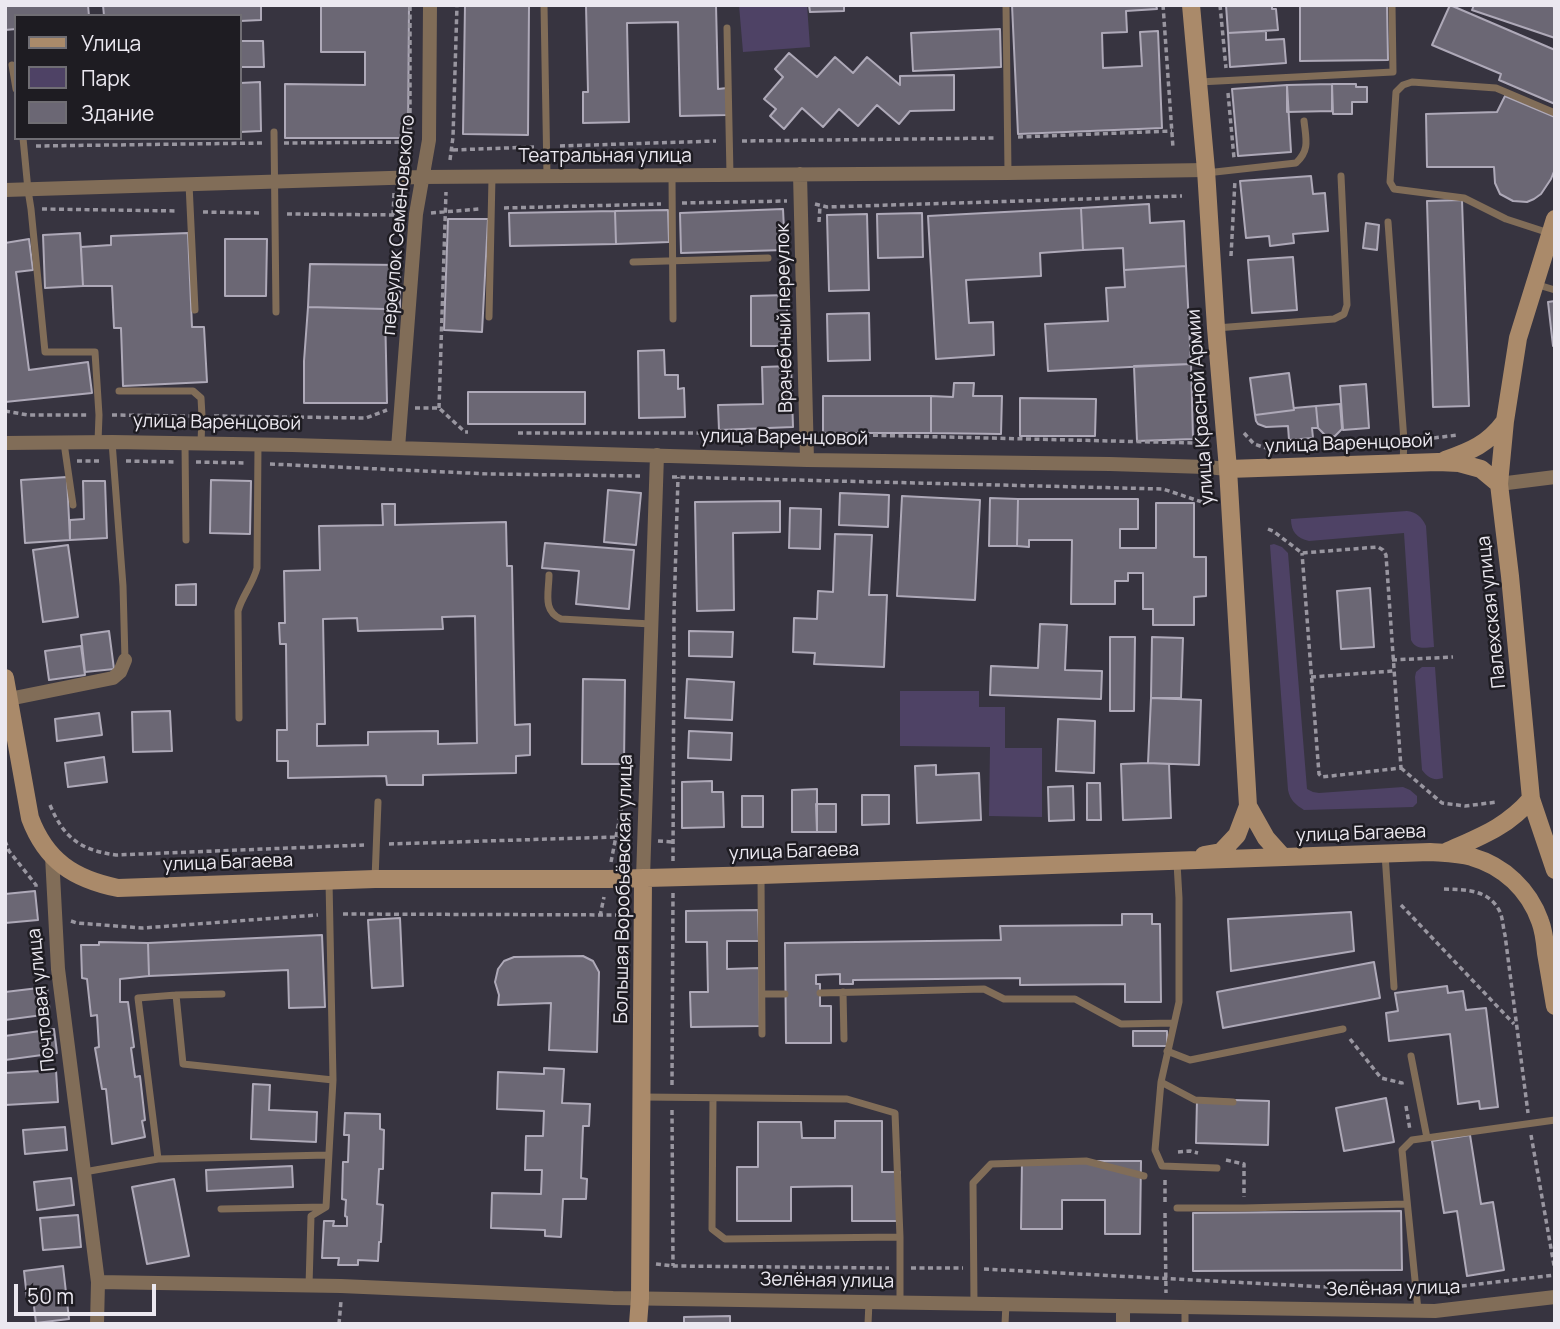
<!DOCTYPE html>
<html>
<head>
<meta charset="utf-8">
<style>
	body { margin:0 }
	#map { position:relative; width:1560px; height:1329px; overflow:hidden; background:#373440; font-family:Manrope,sans-serif }
	canvas { display:block }
	.frame { position:absolute; inset:0; border:7px solid #ebe8f0; pointer-events:none }
	.legend { position:absolute; left:14px; top:14px; width:228px; height:126px; box-sizing:border-box; background:#1e1c22; border:2px solid #706e74; margin:0; padding:9px 12px; list-style:none; font-size:21px; color:#ebe8f0 }
	.legend li { display:flex; align-items:center; gap:14px; height:35px }
	.legend b { width:35px; border:2px solid #706e74 }
	.scale { position:absolute; left:14px; top:1284px; width:142px; height:32px; box-sizing:border-box; border:4px solid #ebe8f0; border-top:0; padding-left:9px; font-size:21px; line-height:24px; white-space:nowrap; color:#ebe8f0; -webkit-text-stroke:5px #1e1c22; paint-order:stroke }
</style>
</head>
<body>
<div id="map">
<canvas width="1560" height="1329"></canvas>
<div class="frame"></div>
<ul class="legend">
<li><b style="height:9px;background:#aa8a6a"></b>Улица</li>
<li><b style="height:19px;background:#4e4265"></b>Парк</li>
<li><b style="height:19px;background:#6b6774"></b>Здание</li>
</ul>
<div class="scale">50 m</div>
</div>
<script>
const ctx = document.querySelector('canvas').getContext('2d');
ctx.lineJoin = 'round';
function fillPath(path, color) { ctx.fillStyle = color; ctx.fill(path, 'evenodd'); }
function trace(path, color, width, dash) { ctx.strokeStyle = color; ctx.lineWidth = width; ctx.lineCap = dash ? 'butt' : 'round'; ctx.setLineDash(dash || []); ctx.stroke(path); }
function drawText(font, color, halo, rows, align = 'center') {
  ctx.font = font + ' Manrope,sans-serif'; ctx.lineWidth = 5; ctx.setLineDash([]); ctx.textBaseline = 'middle'; ctx.strokeStyle = halo; ctx.fillStyle = color; for (const [text, x, y, turn = 0] of rows) {
    ctx.save(); ctx.translate(x, y); ctx.rotate((+turn || 0) * Math.PI / 180); ctx.textAlign = isNaN(turn) ? turn : align; if (halo) ctx.strokeText(text, 0, 0); ctx.fillText(text, 0, 0); ctx.restore();
  }
}
const green = new Path2D(`
	M739,5H807L810,47L743,52Z
	M1407,511C1416,512 1422,517 1426,526L1434,647C1424,648 1416,650 1411,640L1404,533L1309,541C1297,538 1291,532 1291,519Z
	M1274,544L1282,547L1288,553L1307,789L1313,792L1319,793L1403,787L1410,790L1417,796V803L1413,807L1304,810C1296,805 1290,800 1288,790L1270,545Z
	M1422,667H1435L1443,778C1434,781 1428,778 1422,770L1415,677L1416,672Z
	M900,691H979V707H1005V748H1042V817L989,816L990,747L900,746Z`);
const building = new Path2D(`
	M5,5H88L89,16H16V29L5,30Z
	M103,5H261V20L240,21V16H104Z
	M321,5H409L408,138H285V84L365,85V52H321Z
	M465,5H529L528,135L463,134Z
	M586,5H716L718,89L727,88V115L680,116L678,22L627,23L629,122L583,123V92H588Z
	M809,5H844V11L810,12Z
	M1012,5H1156L1157,9L1126,11L1127,32L1102,33L1103,68L1142,66L1140,32L1158,31L1162,128L1018,134Z
	M1226,5H1272V9H1276L1278,30L1228,33Z
	M1300,5H1387L1388,60L1300,61Z
	M1450,5L1555,50V104L1499,80L1501,74L1432,45Z
	M1474,5H1549L1555,7V38L1472,10Z
	M1000,29L1001,67L913,71L911,33Z
	M1266,31V40L1284,39L1286,63L1230,67L1228,33Z
	M240,41H263L264,67H240Z
	M789,53L817,77L835,57L853,73L867,57L900,85V76L954,75V110L910,111L899,124L877,105L858,126L839,109L823,127L802,108L784,129L770,116L776,109L764,99L783,77L775,69Z
	M260,82L261,131L240,132V83Z
	M1332,84H1356V87H1367V102H1352V114H1333Z
	M1332,84V111L1287,112V85Z
	M1287,85L1291,152L1238,156L1232,89Z
	M1505,96L1555,117V169L1551,179L1541,194L1534,199L1527,202L1513,201L1500,194L1495,183L1494,167H1427L1426,114L1497,112Z
	M1311,176L1313,194L1325,193L1328,231L1293,234L1294,243L1270,246L1269,236L1246,238L1240,181Z
	M1462,200L1469,406L1433,407L1427,201Z
	M1149,204L1150,223L1184,221L1186,266L1124,270L1123,248L1083,250L1081,208Z
	M1081,208L1083,250L1040,253L1041,276L966,280L969,323L993,322L994,355L936,359L928,216Z
	M783,209L785,250L681,253L680,213Z
	M668,210L669,242L616,244L615,211Z
	M615,211L616,244L510,246L509,213Z
	M922,213L923,257L878,258L877,214Z
	M867,214L869,290L829,291L827,215Z
	M448,219H488L482,332L444,330Z
	M1366,223L1379,225L1377,250L1363,248Z
	M80,233L83,286L45,288L43,235Z
	M188,233L192,327H204L207,382L123,386L121,328H114L112,286H83L81,247L111,245V236Z
	M29,239L33,270L16,272L29,370L88,362L92,393L5,402V243Z
	M225,239H267L266,296H225Z
	M1293,257L1297,310L1252,313L1248,260Z
	M310,264L400,265V307L385,309L308,307Z
	M1186,266L1191,364L1048,371L1045,324L1108,321L1106,288L1125,287L1124,270Z
	M787,295V346H751V296Z
	M1555,301V346H1553L1548,302Z
	M308,307L385,309L387,403H304V361Z
	M869,313L870,360L828,361L827,314Z
	M664,350L665,375H678V389L684,388L685,417L639,418L638,351Z
	M1191,364L1193,439L1137,441L1134,366Z
	M791,366L793,427L719,430L718,405L763,404L762,367Z
	M1289,373L1294,410L1255,415L1250,378Z
	M954,383H974L973,396H1002L1001,434L931,433V396L953,397Z
	M1366,384L1369,428L1343,430L1340,386Z
	M468,392H585V424H468Z
	M823,396H931V433H823Z
	M1020,398L1096,399L1095,436H1020Z
	M1340,404L1342,429L1335,436L1327,437L1318,428L1316,406Z
	M1316,406L1318,428H1312L1313,438L1289,440L1288,426L1266,427L1258,424L1256,421L1255,415L1294,410V408Z
	M67,477L70,540L25,543L21,480Z
	M211,480L251,481L250,534L210,533Z
	M83,481H105L107,538L70,540V520L84,519Z
	M608,490L641,493L636,545L604,542Z
	M840,493L889,495L888,527L839,525Z
	M902,496L980,500L975,600L897,596Z
	M990,498L1018,499L1017,546H989Z
	M1018,499H1138V529H1120V548H1156V503H1194V557H1206V596L1194,597V625H1153V609H1143V573H1128V581H1115V604H1071L1072,540H1029V547L1017,546Z
	M780,501V532L733,533L734,610L697,611L695,502Z
	M382,504H395V525L506,522L507,566H512L515,725L530,724V755L516,756V773L423,775V785H387L386,776L288,778V761H277V730H287L286,644H280L279,623H285L284,571L320,570L319,526L383,525ZM475,616L477,743L438,744V731L368,732V745L317,746V724H325L323,619L357,618L358,631L443,629L442,617Z
	M790,508L821,509L820,549L789,548Z
	M835,534L872,535L869,595H887L884,667L814,664L815,653L793,652L794,618L817,619L818,591L833,592Z
	M545,543L634,550L629,609L576,604L579,571L542,568Z
	M68,545L78,617L43,622L33,550Z
	M196,584V605H176V585Z
	M1370,588L1374,647L1341,649L1337,591Z
	M1040,624L1067,625L1065,670L1102,671L1101,699L990,695L991,666L1038,668Z
	M109,631L114,669L85,672L81,635Z
	M689,631L733,632L732,657L689,656Z
	M1110,637H1135L1134,711H1110Z
	M1152,637L1183,638L1181,698H1151Z
	M81,646L85,675L49,680L45,651Z
	M583,679L625,680L624,764H582Z
	M687,679L734,682L732,720L685,718Z
	M1151,698L1201,700L1199,765L1148,763Z
	M170,711L172,751L133,752L132,712Z
	M99,713L102,735L57,741L55,719Z
	M1058,719L1095,721L1094,773L1056,771Z
	M689,731L732,733L731,760L688,758Z
	M104,757L107,782L68,787L65,763Z
	M1148,763L1169,764L1171,818L1123,820L1121,764Z
	M936,765V775L979,773L981,820L917,823L915,766Z
	M712,781V792H723L724,827L682,828V782Z
	M1087,783H1100L1101,820H1087Z
	M1073,786L1074,820L1049,821L1048,787Z
	M817,789V832H792V790Z
	M862,795H889V824L862,825Z
	M742,796H763V827H742Z
	M816,804H836V832H817Z
	M35,891L38,920L5,923V894Z
	M758,910L759,941H727V969L759,968L760,1026L691,1027L690,992H708L707,942H686V911Z
	M1351,912L1354,951L1231,971L1228,919Z
	M1122,914H1152V924H1160L1161,1002H1125V984L1020,985V978L853,980V984H840V974L816,975V984H820V1006H831V1043H786L785,943L1001,940L1000,926L1122,925Z
	M400,918L403,986L372,988L368,920Z
	M322,935L325,1007L289,1008L288,970L149,976L148,943Z
	M99,942L148,943L149,976L120,979V1002H128L134,1047L131,1048L135,1077L140,1076L145,1120L142,1121L145,1137L112,1144L106,1089H102L95,1048L99,1047L97,1015L91,1016L87,979L82,978L81,945H99Z
	M583,956L593,961L599,972L597,1052L549,1050L551,1003L498,1005L499,995L495,982L498,969L504,961L514,957Z
	M1374,962L1380,998L1223,1028L1217,992Z
	M1447,986L1448,993L1463,991L1466,1010L1486,1008L1498,1107L1480,1109L1479,1101L1458,1104L1450,1034L1389,1041L1386,1013L1398,1011L1395,993Z
	M47,987L50,1014L5,1020V992Z
	M54,1029L57,1053L5,1060V1036Z
	M1133,1031H1167V1046H1133Z
	M544,1068L564,1069L562,1103L590,1104L589,1126H583L581,1178L587,1179L586,1199H563L561,1237L545,1236V1230L491,1228L492,1193L541,1194L542,1170H525L526,1136H543L544,1111L497,1109L498,1072L544,1074Z
	M56,1070L58,1102L5,1105V1073Z
	M253,1084L270,1085L269,1110L317,1112L316,1142L251,1139Z
	M1386,1098L1394,1142L1344,1151L1336,1108Z
	M1197,1099L1269,1101L1268,1145L1196,1143Z
	M345,1113L380,1114V1129L384,1130L383,1169H379L377,1204L383,1205L381,1242H379L378,1261L358,1260V1265H338L339,1258H322L324,1221H334L333,1226H347V1217L345,1216L346,1200L342,1199L343,1162H348L349,1135H344Z
	M835,1121H882V1172H900V1221H852V1186L791,1187V1221H737V1167H758V1122H801L802,1138H835Z
	M65,1127L67,1150L25,1154L23,1130Z
	M1470,1135L1481,1204L1493,1202L1504,1270L1467,1276L1457,1211L1444,1213L1432,1141Z
	M1022,1161H1141L1140,1234H1105V1200H1062V1229H1021Z
	M292,1166L293,1187L207,1191L206,1170Z
	M71,1178L74,1205L37,1210L34,1182Z
	M174,1179L189,1256L147,1264L132,1187Z
	M1401,1211L1402,1270L1193,1271V1213Z
	M78,1215L81,1247L43,1250L40,1218Z
	M63,1266L69,1319L36,1323L33,1298H27L24,1271Z
	M730,1316V1324H684V1317Z`);
const path = new Path2D(`
	M1163,5L1173,148
	M1220,5L1226,68
	M1228,93L1234,158
	M1018,137L1172,131
	M742,141L996,138
	M284,143L413,142
	M36,146L263,143
	M560,146L716,141
	M453,150L534,147
	M450,160L453,137L457,5
	M401,162L410,142V5
	M394,193L393,216L398,230
	M682,203L787,201
	M815,204L827,207L1182,196
	M504,208L661,204
	M42,209L178,211
	M203,212L262,213
	M431,213L479,209
	M287,214L402,215
	M819,222L820,206
	M1231,256L1235,180
	M415,408H439L465,432H468
	M439,408L446,192
	M5,411L28,415H87
	M112,415L192,416
	M214,416L366,418L387,410
	M518,433H790
	M1244,433L1254,444L1269,449
	M822,434L1195,443L1203,434
	M1417,440L1458,435
	M1340,445L1392,442
	M77,461H101
	M126,461L175,462
	M196,462L245,463
	M270,464L490,474L640,476
	M672,477L1163,489L1205,503
	M1268,529L1273,531L1302,553L1378,547L1383,550L1386,555L1401,768L1322,777L1319,774L1302,553
	M1392,660L1453,657
	M1311,677L1393,671
	M1401,768L1442,803L1465,806L1497,802
	M50,805C64,838 80,850 116,855L364,845
	M5,841L9,851L36,885V889
	M658,841L673,842
	M389,844L615,837L629,838
	M673,861L674,613L678,477
	M611,862L629,770
	M1444,889C1466,890 1489,889 1500,912C1503,919 1503,928 1505,935L1528,1113
	M1401,905L1514,1024
	M343,914L626,915
	M600,916L604,897
	M71,921L77,923L142,928L318,915
	M1350,1039L1381,1078L1402,1083V1085
	M672,1085L673,893
	M1406,1106L1410,1130
	M672,1110L673,1266
	M1531,1135L1555,1271
	M1178,1152L1190,1151L1198,1153
	M1226,1160L1244,1164V1197
	M1165,1202V1178
	M1165,1213L1166,1293
	M656,1264L673,1266L889,1268
	M911,1268H963
	M984,1269L1403,1291
	M1428,1290L1555,1275
	M339,1324L341,1301`);
const service = new Path2D(`
	M544,5L547,176
	M1006,5L1008,173
	M727,28L730,175
	M12,65L16,89
	M1199,82L1393,72L1392,5
	M274,132L276,312
	M23,138L28,190L31,209L45,352H95L99,415L98,442
	M1206,173L1296,163C1310,150 1306,139 1304,121
	M672,176L673,319
	M189,184L195,310
	M1388,222L1404,441L1403,462
	M1549,233L1506,219L1464,198L1394,189L1390,182L1396,92L1403,85L1412,82L1496,88L1555,113
	M633,262L768,258
	M1535,284L1555,290
	M489,317L492,177
	M1216,328L1334,319L1344,314L1347,305L1341,176
	M119,391H193L201,398L202,416L201,443
	M112,442L123,586L125,660
	M64,443L73,505
	M185,444L186,540
	M549,575C549,592 542,611 561,619L651,624
	M239,718L238,611C242,596 253,584 257,568L258,445
	M1385,854L1394,987
	M1177,863L1179,898V1002L1161,1082L1195,1100L1233,1102
	M761,876L762,1034
	M375,879L378,802
	M843,992L844,1039
	M820,993L984,989L1004,999H1075L1121,1024L1174,1023
	M762,994H785
	M176,995L183,1064L333,1080L329,881
	M1167,1051L1190,1060L1343,1029
	M1411,1056L1427,1138
	M1161,1082L1155,1150L1162,1166L1217,1168
	M642,1097L847,1099L895,1113L900,1237V1302
	M713,1098L712,1229L725,1239L900,1237
	M158,1159L328,1155
	M84,1172L158,1159L138,998L176,995L222,994
	M1177,1208H1244L1407,1204
	M221,1209L325,1207
	M309,1286L311,1216L326,1207L333,1080
	M974,1303L973,1183L991,1164L1086,1161L1144,1176
	M1185,1308V1324
	M1418,1310L1402,1150L1412,1140L1555,1120
	M868,1324L869,1302
	M1005,1324L1006,1304`);
const minor = new Path2D(`
	M800,174L807,460
	M5,190L421,177L1008,173L1206,170
	M5,443L112,442L292,445L807,460L1110,464L1206,467L1228,469
	M398,448L416,214L429,140L430,5
	M1499,484L1555,477
	M9,699L113,678L120,672L125,660
	M52,856L58,969L98,1282L97,1324
	M643,878L657,455
	M98,1282L341,1286L613,1298L1435,1311L1555,1297
	M1123,1307V1324`);
const secondary = new Path2D(`
	M1191,5L1206,170L1216,328L1228,469L1248,806L1266,838L1283,857
	M1555,219L1518,338L1505,421L1499,484L1510,576L1531,799L1555,870
	M1445,460C1471,451 1488,444 1505,421
	M1228,469L1438,462L1459,463L1481,469L1499,484
	M5,678L30,818C46,861 74,879 118,888L375,879H608L761,875L1430,852C1444,853 1459,853 1472,857C1504,866 1529,890 1540,921C1544,931 1545,942 1546,953C1549,971 1552,988 1555,1006
	M1446,852C1479,837 1506,828 1531,799
	M1204,855L1221,852L1237,835L1248,806
	M638,1324L640,1298L643,878`);
const streetNames = [
	["Театральная улица",605,157],
	["переулок Семеновского",399,225,-85],
	["Врачебный переулок",785,318,-91],
	["улица Красной Армии",1201,407,-94],
	["улица Варенцовой",217,423,1],
	["улица Варенцовой",784,438,1],
	["улица Варенцовой",1349,444,-2],
	["Палехская улица",1492,612,-96],
	["улица Багаева",1361,834,-2],
	["улица Багаева",794,852,-2],
	["улица Багаева",228,863,-2],
	["Большая Воробьёвская улица",624,889,-89],
	["Почтовая улица",42,1000,-96],
	["Зелёная улица",827,1281,1],
	["Зелёная улица",1393,1289,-1]
];
fillPath(green, '#4e4265');
fillPath(building, '#6b6774');
trace(building, '#aea9b8', 2);
trace(path, '#9996a0', 3.5, [5, 3.5]);
trace(service, '#816d58', 7);
trace(minor, '#816d58', 14);
trace(secondary, '#aa8a6a', 18);
drawText('19px', '#ebe8f0', '#1e1c22', streetNames);
</script>
</body>
</html>
